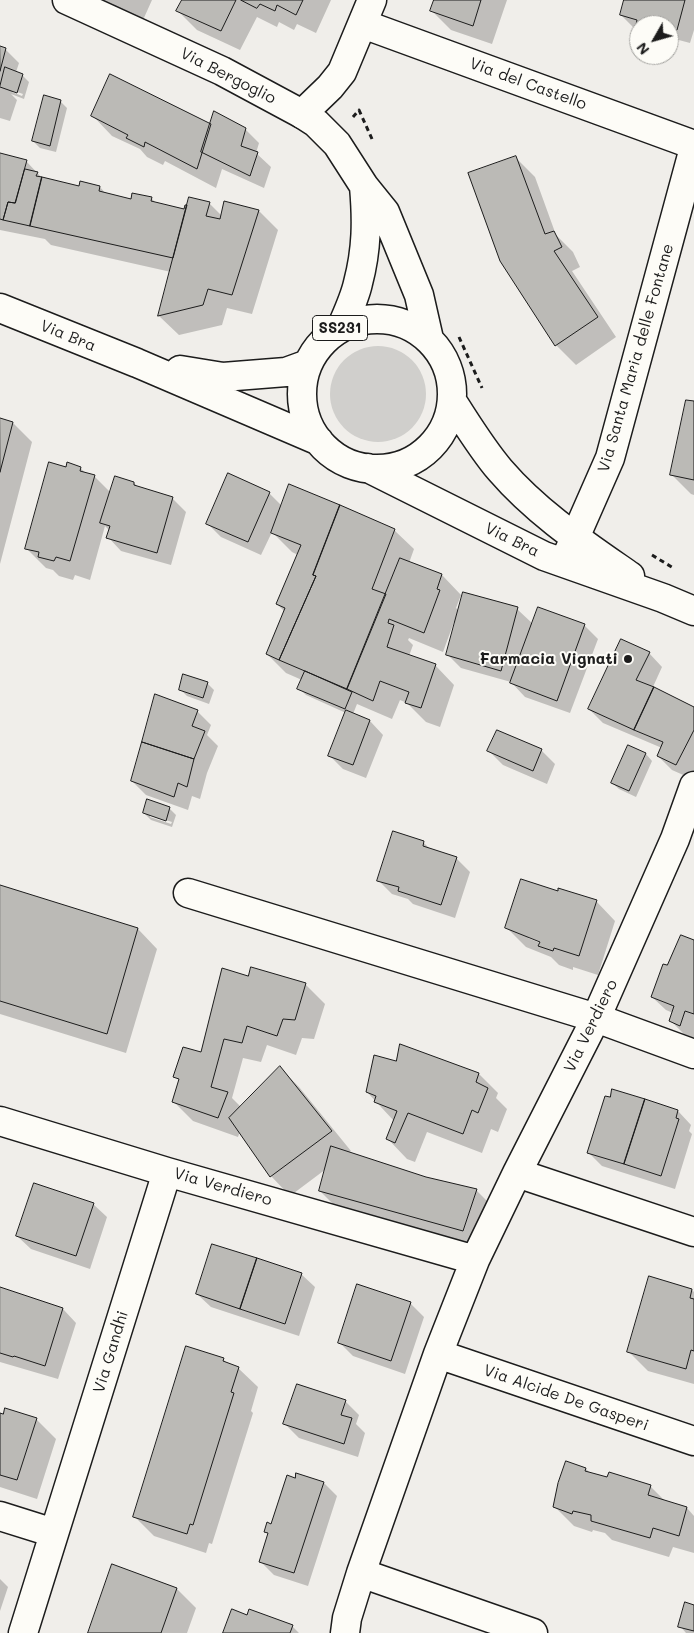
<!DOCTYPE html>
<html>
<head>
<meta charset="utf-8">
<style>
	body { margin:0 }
	#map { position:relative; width:694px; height:1633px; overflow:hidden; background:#f0eeea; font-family:Mali,sans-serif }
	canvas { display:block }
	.north { position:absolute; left:629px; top:15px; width:50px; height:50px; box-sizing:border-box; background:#fdfcf7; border:1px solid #a3a29f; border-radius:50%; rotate:232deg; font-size:14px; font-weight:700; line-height:20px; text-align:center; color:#1c1c1c }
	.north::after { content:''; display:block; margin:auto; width:18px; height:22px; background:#1c1c1c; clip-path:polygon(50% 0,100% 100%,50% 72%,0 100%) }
</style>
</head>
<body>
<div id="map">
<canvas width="694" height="1633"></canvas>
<div class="north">N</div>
</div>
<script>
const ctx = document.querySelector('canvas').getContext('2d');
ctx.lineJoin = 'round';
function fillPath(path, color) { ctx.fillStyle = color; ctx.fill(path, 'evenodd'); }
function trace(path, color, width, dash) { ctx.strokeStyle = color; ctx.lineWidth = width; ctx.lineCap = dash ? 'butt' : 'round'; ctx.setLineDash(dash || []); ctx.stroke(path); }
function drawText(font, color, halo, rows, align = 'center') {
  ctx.font = font + ' Mali,sans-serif'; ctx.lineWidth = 4; ctx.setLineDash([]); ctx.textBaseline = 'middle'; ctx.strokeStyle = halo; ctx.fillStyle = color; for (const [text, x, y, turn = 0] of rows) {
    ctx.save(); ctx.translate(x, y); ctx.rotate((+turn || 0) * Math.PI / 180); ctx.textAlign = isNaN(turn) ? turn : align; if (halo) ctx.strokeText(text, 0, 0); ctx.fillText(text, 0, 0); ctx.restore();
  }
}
const green = new Path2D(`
	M330 394a48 48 0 1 1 96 0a48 48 0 1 1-96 0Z`);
const shadow = new Path2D(`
	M100,0H152L143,20Z
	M183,0H331L316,33L297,24L294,30L279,22L277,27L257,17L240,50L197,30L178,11Z
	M435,0H507L492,44L451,30L431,10Z
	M623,0H694V30L690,43L675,39L672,48L669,47V25H639V31L635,29L621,15L625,2Z
	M0,47L5,49L19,63L16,72L22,75L29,82L24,99L11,94L17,100L10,121L0,118ZM12,90L23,94L22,96L12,92Z
	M60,101L67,108L56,152L40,148L33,141Z
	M93,116L245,129L259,143L256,153L271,167L264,188L222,169L216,188L165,161L163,165L147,157L140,149L112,136Z
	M0,155L26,161L42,178L80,188L100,187L106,194L132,200L151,198L157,204L185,210L209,203L222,216L259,211L278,230L252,314L227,308L222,325L179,335L159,316L171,272L51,245L45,239L0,230Z
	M515,157L535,177L556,235L573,252L580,267L572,271L616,337L576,365L556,345L501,260Z
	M694,403V495L691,494L671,474Z
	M0,420L13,423L32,442L0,564Z
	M67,468H80L87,474L94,476L111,493L134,483L139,488L172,498L186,512L171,565L121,551L108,537L110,531L105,526L90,580L75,575L73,580L59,576L53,570L46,568L27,549Z
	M269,493L282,506L394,530L414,549L409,563L442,575L461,595L456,608L459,611L517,609L533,624L584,625L598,639L570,713L525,697L511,682L461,668L448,655L456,623L454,622L443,652L409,638L408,640L413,645L409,656L435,665L454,685L440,727L426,722L407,703L400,700L392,719L357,704L353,714L370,721L383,735L366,778L343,769L330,756L346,713L306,695L299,688L302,680L286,673L267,654L285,612L277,604L298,555L292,552L272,532L261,555L221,537L207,523Z
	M649,653L662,667L652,689L694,709V770L690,778L672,770L658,756L662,748L603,723L589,709Z
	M207,683L214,690L209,704L187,696L180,689Z
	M197,711L211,725L207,735L218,746L207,773L200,799L192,796L188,810L146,795L132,781Z
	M498,732L541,750L555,764L547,784L503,765L489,751Z
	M628,746L646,754L652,761L636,797L619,789L612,783Z
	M169,808L176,815L172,827L151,820L144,813ZM150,815L172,822L171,824L150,817Z
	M423,842L430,849L456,858L470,872L455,918L413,904L408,899L392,894L379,881Z
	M0,887L138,929L157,949L126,1053L0,1014Z
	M559,892L596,901L615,921L598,975L573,967V970L559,965L551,957L526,947L506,927ZM528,935L545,945L528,938Z
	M694,942V1038L684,1034L670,1020L673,1013L666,1010L652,997L668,967Z
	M249,977L305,984L325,1004L314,1039L302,1038L296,1055L267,1045L261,1062L243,1058L232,1098L241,1107L280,1068L299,1087L351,1151L348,1153L425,1179L476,1190L496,1210L482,1250L339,1210L320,1191L326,1169L290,1196L271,1176L240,1131L238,1137L193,1121L173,1101L180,1081L175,1076L202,1053Z
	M396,1062L479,1074L498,1093L496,1098L507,1109L498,1132L491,1129L482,1153L427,1132L415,1162L407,1159L388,1139L394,1121L367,1092Z
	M678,1111L691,1125L689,1131L692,1134L675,1189L602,1166L588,1152Z
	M93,1204L107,1217L90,1269L31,1249L17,1236Z
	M301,1274L315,1287L299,1336L211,1307L197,1294Z
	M0,1289L63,1309L76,1323L58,1379L0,1362Z
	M692,1290L694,1292V1384L648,1371L629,1352Z
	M410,1303L424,1317L405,1374L353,1356L339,1342Z
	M223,1359L228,1364L238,1368L258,1387L251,1411L253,1413L212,1544L209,1543L206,1553L154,1536L134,1516Z
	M345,1401L359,1415L356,1424L365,1433L358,1457L299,1438L285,1424Z
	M0,1414L36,1419L56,1439L37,1499L0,1487Z
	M567,1463L586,1469L590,1473L608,1479L650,1486L666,1502L687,1508L694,1516V1553L673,1547L669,1557L612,1540L605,1533L593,1530L592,1532L574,1526L554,1506Z
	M295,1479L324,1483L337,1496L308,1586L274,1575L260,1561L269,1535L265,1531L272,1526Z
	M0,1579L8,1587L0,1611Z
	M177,1589L196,1608L187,1633H89Z
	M694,1606V1633H686L680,1626Z
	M248,1616L292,1626L299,1633H225Z`);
const building = new Path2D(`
	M182,0H236L221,31L176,11Z
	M241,0H303L296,15L277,5L275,11L260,4L257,8Z
	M434,0H481L473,26L430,11Z
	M624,0H685L677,30L669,28V25H639V30L635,29L637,20L620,15Z
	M0,46L6,48L0,71Z
	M5,67L23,74L17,93L0,87Z
	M110,74L211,124L197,169L145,142L144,147L126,138L128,135L91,116Z
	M44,95L61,100L50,146L32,141Z
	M214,111L246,128L241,146L258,152L250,176L201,152Z
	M0,153L27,160L15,203L8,202L3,220L0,219Z
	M516,156L545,234L554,231L562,247L554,251L598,317L555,346L500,261L468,173Z
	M25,169L38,172L36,176L42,177L30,226L3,220L8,202L15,203Z
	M42,177L79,186L80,181L100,186L99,191L131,199L132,193L152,197L151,201L184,209L185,205H187L173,258L30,226Z
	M189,197L210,202L206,216L220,219L224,201L259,210L232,295L208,289L203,305L158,316Z
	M686,400L694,401V480L670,475Z
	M0,418L13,422L0,472Z
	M49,462L66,467L67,462L81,467L80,471L95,475L70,561L56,557L54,561L38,557L39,552L25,549Z
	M228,473L270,492L248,542L206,524Z
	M115,476L134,482V485L173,497L157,553L106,538L110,526L100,523Z
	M289,484L340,505L313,575L316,576L279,660L266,654L285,608L276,604L301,545L271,533Z
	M340,505L395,529L372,589L386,594L347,689L279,660L316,576L313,575Z
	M400,558L442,574L437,589L440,590L424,633L389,619L388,623L394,625L387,647L436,664L421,708L405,703L409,692L380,681L373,701L347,689Z
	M463,592L518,607L501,671L446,655Z
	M538,607L585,624L557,701L510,683Z
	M621,639L650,652L636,680L654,687L634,730L588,709Z
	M305,671L352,692L345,709L297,689Z
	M183,674L208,682L203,698L179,690Z
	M654,687L694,707V730L676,765L657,756L663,742L634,730Z
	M155,694L198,710L192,726L205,731L194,759L142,742Z
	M346,710L370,720L353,765L328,756Z
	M497,730L542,749L533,771L487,751Z
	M142,742L194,759L187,787L178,783L174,797L131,781Z
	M628,745L646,753L629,791L611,783Z
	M147,799L170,807L166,821L143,813Z
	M393,831L424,841L423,846L457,857L441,905L398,891L399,887L377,881Z
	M521,879L558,891V888L597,900L579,956L554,948L553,951L538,946L540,942L505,928Z
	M0,885L138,928L107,1034L0,1001Z
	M681,935L694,940V1014L685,1011L680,1026L669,1021L674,1006L651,997L663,964L667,965Z
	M251,967L306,983L295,1020L283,1019L277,1036L247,1026L242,1043L224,1039L211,1087L228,1092L218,1118L172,1102L179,1079L173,1077L183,1047L201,1052L222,968L248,976Z
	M400,1044L479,1073L476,1082L488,1088L478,1113L472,1110L463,1134L408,1113L395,1143L386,1139L397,1111L374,1102L376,1096L366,1092L374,1055L396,1061Z
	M280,1066L332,1131L270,1177L229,1118Z
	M612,1089L645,1099L624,1164L587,1153L605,1096L610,1097Z
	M645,1099L678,1110L676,1118L679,1119L661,1176L624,1164Z
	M331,1146L426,1177L477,1189L463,1231L319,1191Z
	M34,1183L94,1203L76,1256L16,1236Z
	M212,1244L257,1258L240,1309L196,1294Z
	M257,1258L302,1273L285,1324L240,1309Z
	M649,1276L692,1289L690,1298L694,1299V1351L691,1350L686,1369L627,1352Z
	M357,1284L411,1302L391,1361L338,1343Z
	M0,1287L63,1308L45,1366L14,1356L13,1357L0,1353Z
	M186,1346L224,1358L223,1361L239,1367L231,1392L234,1393L193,1525L190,1524L187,1534L133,1517Z
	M297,1384L346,1400L341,1415L352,1418L344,1444L283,1424Z
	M5,1408L37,1418L17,1480L0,1475V1413L3,1414Z
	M566,1461L586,1468L585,1471L607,1477L609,1472L651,1485L648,1495L687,1507L679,1536L653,1528L650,1538L591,1521V1515L573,1511L572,1514L553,1507L558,1483Z
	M296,1473L324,1482L294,1573L259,1562L268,1533L264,1532L267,1522L271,1524L287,1475L295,1478Z
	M112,1564L177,1588L161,1633H88Z
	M685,1602L694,1605V1631L678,1627Z
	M232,1609L247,1615L249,1609L293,1625L290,1633H223Z`);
const path = new Path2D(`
	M353,117L359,110L372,139
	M459,337L482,388
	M652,555L675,569`);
const minor = new Path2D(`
	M363,24L694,145
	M302,114L330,87L342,72L372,0
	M566,558L610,458L694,148
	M188,893L596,1018L694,1054
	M0,1121L167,1172L475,1260
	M517,1173L694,1232
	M438,1354L694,1441
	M0,1516L54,1533
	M361,1573L533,1633
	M23,1633L167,1172
	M345,1633L347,1618L361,1573L438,1354L475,1260L517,1173L596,1018L675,839L694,786`);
const major = new Path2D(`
	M67,0L222,71L302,114L316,123L337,144L364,186L385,212L419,295L429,339
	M0,308L137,363L319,441
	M302 394a75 75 0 1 1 150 0a75 75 0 1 1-150 0Z
	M342,326C348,312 355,297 358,283C367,249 367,220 364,186
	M180,370L223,377L286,372L308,364
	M452,401C467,424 482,449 500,470C537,513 584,544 630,576
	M368,468L544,556L663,598L694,611`);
const markers = [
	[628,659,5,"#1c1c1c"]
];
const shields = [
	[340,328,55]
];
const shieldNames = [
	["SS231",340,328]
];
const streetNames = [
	["Via Bergoglio",228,76,27],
	["Via del Castello",528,84,20],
	["Via Bra",68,336,22],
	["Via Santa Maria delle Fontane",636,358,-74],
	["Via Bra",512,540,26],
	["Via Verdiero",591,1026,-64],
	["Via Verdiero",223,1187,16],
	["Via Gandhi",111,1352,-73],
	["Via Alcide De Gasperi",566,1398,19]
];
const poiNames = [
	["Farmacia Vignati",618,659]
];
fillPath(green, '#d0cfcc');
fillPath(shadow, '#0003');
fillPath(building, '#bbbab6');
trace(building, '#1c1c1c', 1);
trace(minor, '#1c1c1c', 31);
trace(major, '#1c1c1c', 31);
trace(path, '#1c1c1c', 3, [5, 4]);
trace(minor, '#fdfcf7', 28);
trace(major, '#fdfcf7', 28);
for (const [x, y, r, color] of markers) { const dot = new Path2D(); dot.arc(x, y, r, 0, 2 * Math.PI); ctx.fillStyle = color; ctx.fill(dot); trace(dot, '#fdfcf7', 2); }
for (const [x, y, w] of shields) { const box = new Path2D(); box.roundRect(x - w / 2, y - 12.5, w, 25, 4); ctx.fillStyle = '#fdfcf7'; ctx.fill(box); trace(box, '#1c1c1c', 1); }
drawText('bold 15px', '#1c1c1c', null, shieldNames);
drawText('16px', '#1c1c1c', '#fdfcf7', streetNames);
drawText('bold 16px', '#1c1c1c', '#fdfcf7', poiNames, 'right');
</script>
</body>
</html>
